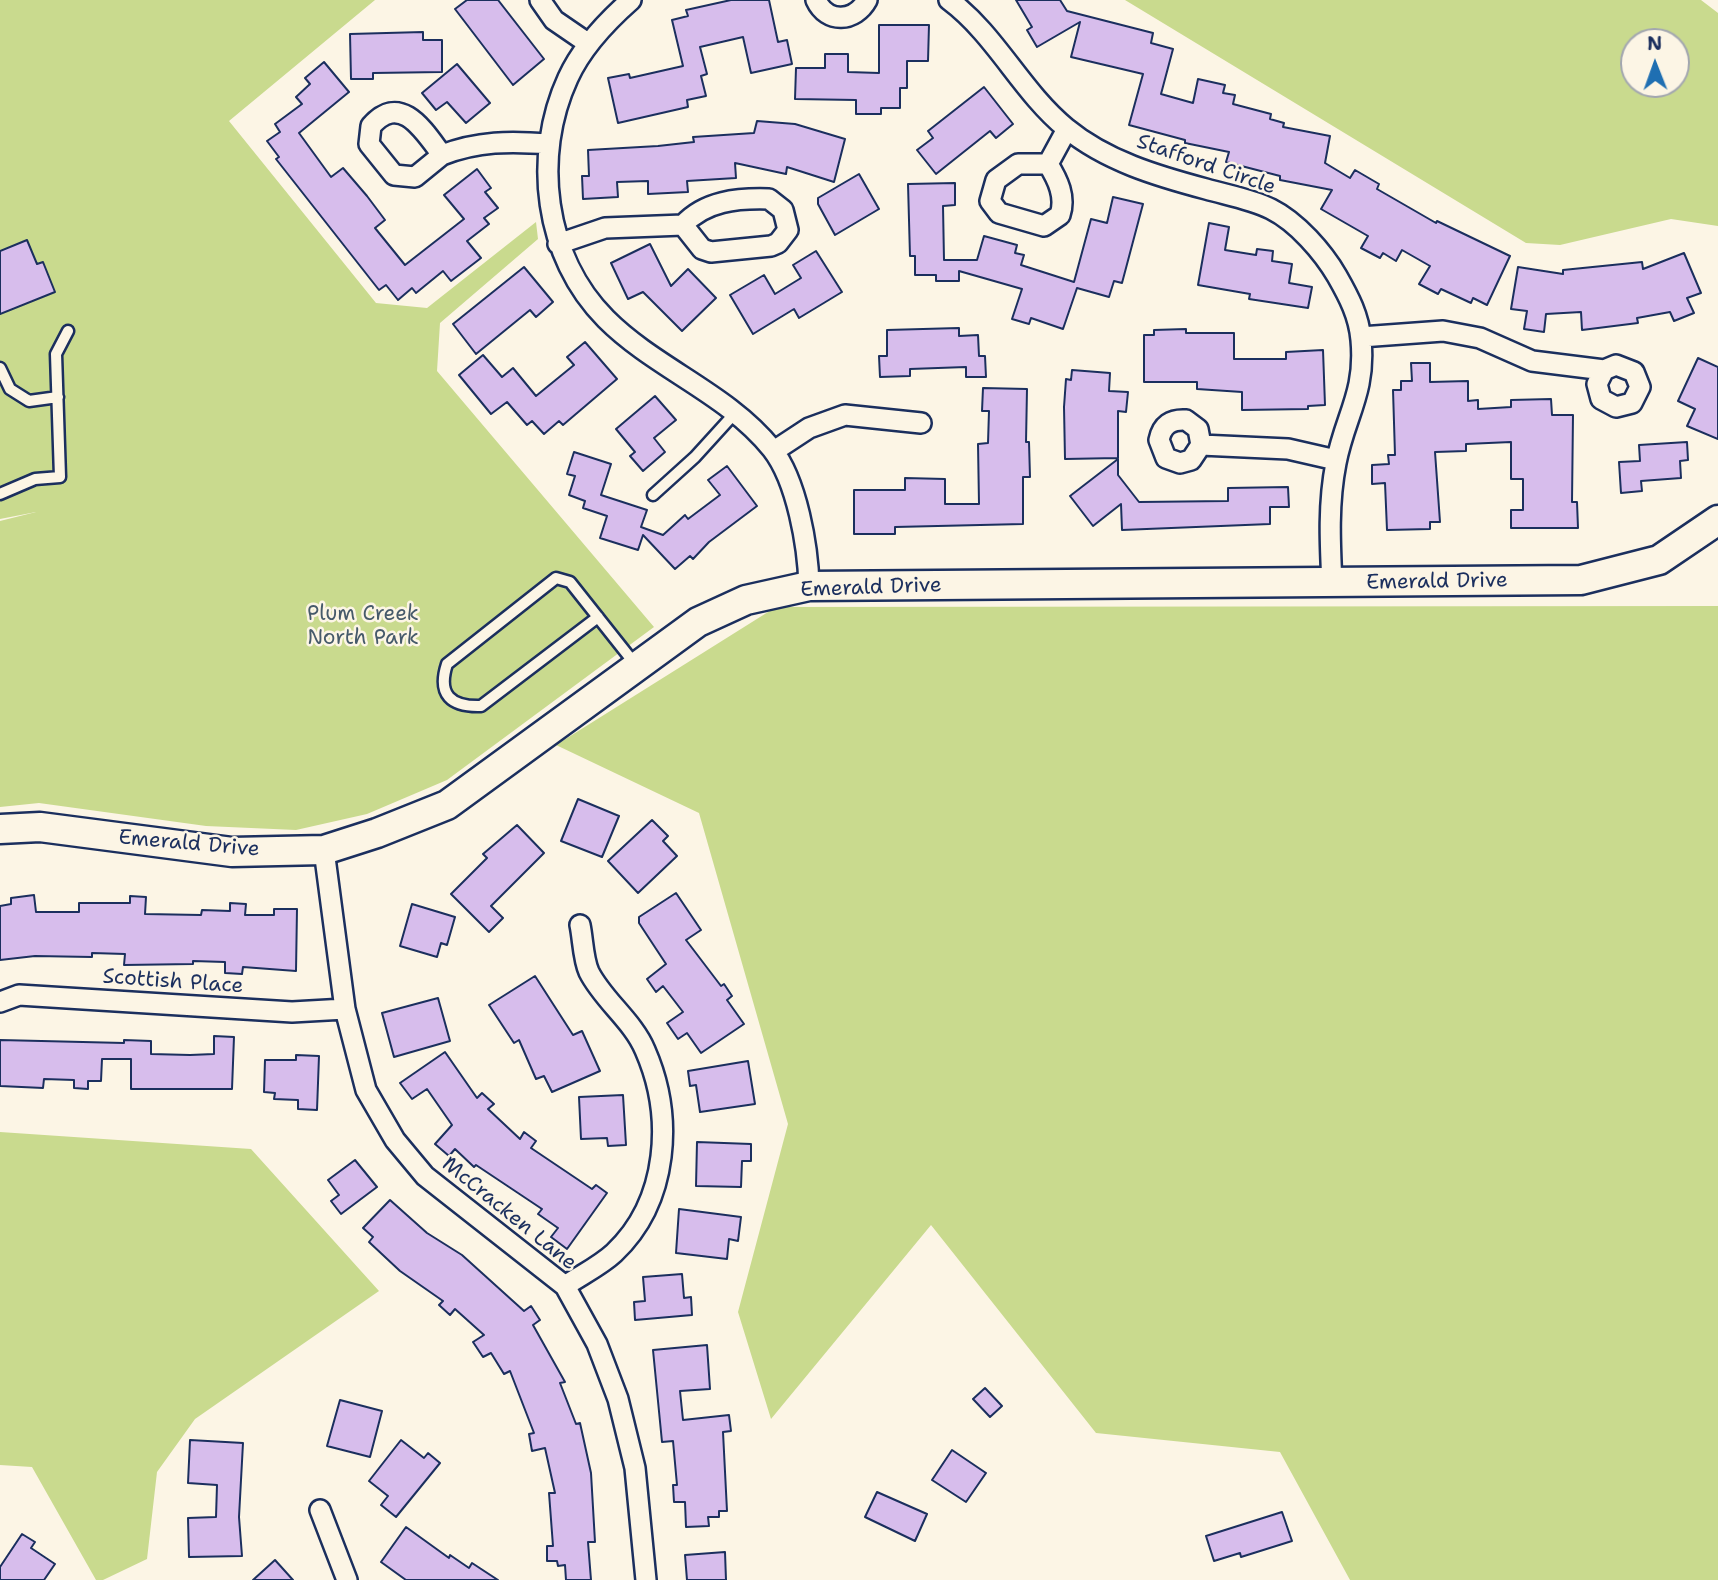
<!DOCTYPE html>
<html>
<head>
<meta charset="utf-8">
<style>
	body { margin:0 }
	#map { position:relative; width:1718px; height:1580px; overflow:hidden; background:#fcf5e5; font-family:"Shantell Sans",sans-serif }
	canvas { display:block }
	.north { position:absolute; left:1620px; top:28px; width:70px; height:70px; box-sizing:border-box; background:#fcf5e5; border:2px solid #a2a6af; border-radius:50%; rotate:359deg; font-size:19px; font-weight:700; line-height:28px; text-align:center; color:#1b2f5e }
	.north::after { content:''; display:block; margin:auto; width:24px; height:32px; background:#1f6fb2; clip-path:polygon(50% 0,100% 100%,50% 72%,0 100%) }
</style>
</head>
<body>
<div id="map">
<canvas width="1718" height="1580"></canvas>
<div class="north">N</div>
</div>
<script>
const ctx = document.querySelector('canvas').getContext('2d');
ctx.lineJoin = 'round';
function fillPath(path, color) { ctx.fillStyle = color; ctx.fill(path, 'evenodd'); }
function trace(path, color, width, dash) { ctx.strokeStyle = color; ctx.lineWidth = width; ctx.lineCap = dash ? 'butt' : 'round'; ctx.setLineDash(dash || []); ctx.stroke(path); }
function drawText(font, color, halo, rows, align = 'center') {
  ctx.font = font + ' "Shantell Sans",sans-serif'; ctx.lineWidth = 5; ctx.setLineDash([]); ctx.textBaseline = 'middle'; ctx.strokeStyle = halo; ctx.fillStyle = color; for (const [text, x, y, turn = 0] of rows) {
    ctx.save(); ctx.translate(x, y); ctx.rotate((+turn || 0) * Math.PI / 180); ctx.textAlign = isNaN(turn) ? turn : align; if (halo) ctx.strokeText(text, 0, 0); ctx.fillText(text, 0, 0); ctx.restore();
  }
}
const green = new Path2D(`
	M0,0H375L229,121L376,303L427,308L536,222L538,239L440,323L437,371L654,627L447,780L367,814L296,830L206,826L39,803L0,807V521L36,512L0,519Z
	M1125,0H1701L1718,13V226L1671,219L1560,245L1526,243ZM1634,42H1676V84H1634Z
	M1718,606V1580H1350L1280,1452L1096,1433L931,1225L771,1419L738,1312L788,1124L699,813L556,745L776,607Z
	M0,1132L251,1149L379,1291L195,1419L157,1472L147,1559L103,1580H96L32,1467L0,1465Z`);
const building = new Path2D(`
	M467,0H498L544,59L513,85L455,9Z
	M731,0H769L778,42L787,40L792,64L751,73L743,37L700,47L707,74L701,76L706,96L687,100L688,107L618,123L608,78L629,74L630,78L683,66L672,20L688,16L686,10Z
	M1016,0H1060L1067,11L1153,33L1151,43L1173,49L1161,94L1193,103L1198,79L1225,85L1223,93L1235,95L1233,104L1271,114L1270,119L1284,123L1283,127L1330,136L1325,163L1350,178L1355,170L1379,184L1377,189L1436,223L1437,221L1510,256L1487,305L1473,298L1471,303L1441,289L1438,294L1419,284L1430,266L1402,250L1396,261L1383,253L1380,258L1361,248L1368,236L1321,209L1332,190L1280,180V176L1226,162L1229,152L1185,143V140L1129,125L1143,74L1071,57L1080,22L1037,47L1027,30L1032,27Z
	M879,25H929L928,61H907V88H900V108H881V114H856V100L795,99L796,68H825V54H848V72L879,73Z
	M423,32V40H442V72L373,73V79H351L350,34Z
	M324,62L349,92L299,133L331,177L343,168L367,196L385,220L375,228L405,265L464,219L444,195L477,169L491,188L485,192L498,208L484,218L489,224L467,241L481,258L451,281L443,271L416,293L412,288L398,300L386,285L379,290L276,159L279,157L267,141L280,132L275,124L302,104L296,97L310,84L305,78Z
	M457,64L490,103L466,123L447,102L436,110L422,93Z
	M984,87L1013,124L996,138L990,131L936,174L917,150L933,138L928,131Z
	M757,121L795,124L845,139L834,182L787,167L786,174L735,163L736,178L687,181L688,192L648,194V181L617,182L618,197L583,199L582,176H589L588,150L658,146L694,142L693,137L754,133Z
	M859,174L879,209L835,235L818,204V198Z
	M955,183V205L943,206L944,260H977L984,236L1017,245L1015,253L1024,255L1021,265L1074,282L1091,219L1107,223L1113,197L1143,204L1122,283L1114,281L1109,297L1077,288L1063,329L1031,318L1029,324L1012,319L1022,289L959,271V281H936V275H915V256H910L908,184Z
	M1209,223L1229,227L1225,250L1256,255L1257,249L1273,251L1272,261L1292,264L1289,283L1312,287L1308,308L1249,299L1250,294L1198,285Z
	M27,240L37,264L43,262L55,292L0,314V251Z
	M650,244L671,286L688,269L716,298L682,331L643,292L628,299L611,263Z
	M816,251L842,292L799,318L794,309L753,334L730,295L764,275L775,294L801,278L793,265Z
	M1684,253L1701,293L1687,298L1694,313L1674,321L1670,312L1637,318L1638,323L1582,330L1581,312L1546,314L1544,332L1524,329L1527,311L1511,309L1518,267L1563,274V270L1642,262L1643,269Z
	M524,267L553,302L536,317L530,310L476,354L453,324Z
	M959,328V336L978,335L979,356H985L986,377H966V367L910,369V376L880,377L879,356H887V330Z
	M1186,329V333H1234V359H1286V352L1323,350L1325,405L1308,406V409L1242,410V392L1197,389V382H1144V335H1154V330Z
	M585,342L617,379L563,425L559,421L544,434L532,421L527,425L507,402L491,414L459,375L483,355L502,377L513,368L536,396L574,365L567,357Z
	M1698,358L1718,367V439L1687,426L1695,409L1678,401Z
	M1411,363H1430V382L1468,381V401L1478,400V409L1511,407V400L1551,399L1552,415H1573L1572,502H1577L1578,528H1511V510H1523V479H1511V442L1466,444V451L1435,452L1440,522H1430V529L1387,530L1385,483L1372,484V465L1389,464L1388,455H1395L1393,390H1401V381H1412Z
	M1072,370L1110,373L1109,391L1128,392L1126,412L1118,411V458L1065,459L1064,407L1066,379L1071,380Z
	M983,388L1027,389L1026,442H1029L1030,477H1023V524L895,527V534H854V490H905V478L945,479V504H979L978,444L988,443L989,411H982Z
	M655,396L676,420L654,438L665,452L643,471L630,456L635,452L616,429Z
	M1687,442L1688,460L1680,461L1681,478L1641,481L1642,491L1621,493L1619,462L1640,461L1639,445Z
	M574,452L611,464L601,495L647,510L641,527L663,535L685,515L688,519L720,495L708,480L727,466L757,506L709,542L693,559L690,556L675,569L643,535L638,550L600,538L607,516L583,508L585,501L569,495L575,476L567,474Z
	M1118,459V475L1139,502L1228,501V488L1288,487L1289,507H1270V524L1122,530L1121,504L1093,526L1070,496Z
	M578,799L619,816L602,857L561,841Z
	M652,820L668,836L663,841L677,856L638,893L608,861Z
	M517,825L544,853L491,906L503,918L489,932L451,894L487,858L483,854Z
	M676,893L701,930L686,940L721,986L724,984L732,996L727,1000L744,1024L701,1053L687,1033L678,1039L667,1023L683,1012L663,986L656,992L647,979L666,964L639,923V917Z
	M34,895L36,912H79V903H130V896L146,897L145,914L201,915L202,910L230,911V903L246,904L245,915H274V909H297L296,971L243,967L242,974L225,973V962L193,961V964L124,965L125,954L92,953V957L35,956L0,960V906L11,904V898Z
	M412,904L455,917L447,945L441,943L437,957L400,946Z
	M535,976L573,1035L582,1031L600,1071L552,1092L544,1076L536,1079L519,1040L514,1043L489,1005Z
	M438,998L450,1041L394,1057L382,1013Z
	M214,1036L234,1037L232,1089H131V1059H102L101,1081H88V1089L74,1088V1080L44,1079L43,1088L0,1086V1040L124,1043V1040L151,1041V1054L190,1055L214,1054Z
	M445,1052L477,1098L482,1093L494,1104L488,1109L520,1139L524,1132L536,1141L531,1148L592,1189L596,1185L607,1193L567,1249L551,1237L558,1228L538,1214L542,1209L476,1165L474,1167L455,1149L449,1156L435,1144L452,1125L427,1089L412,1099L400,1083Z
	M296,1055L319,1056L317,1110L298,1109V1100L274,1099L275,1093L264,1092L265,1060H296Z
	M748,1061L755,1104L700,1112L696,1085L690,1086L688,1071Z
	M623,1095L626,1145L608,1146L607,1138L581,1139L579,1097Z
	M697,1142L751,1144V1161H742L741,1187L696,1186Z
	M355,1160L377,1187L341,1214L331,1201L339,1195L328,1180Z
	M390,1200L427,1233L462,1255L524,1311L531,1306L540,1320L533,1325L565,1382L560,1383L576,1424L580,1423L591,1473L595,1542H588L591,1580H566L565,1565L558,1566L557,1561H547V1546H553L549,1493H555L545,1448L532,1451L529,1434L534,1433L510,1371L504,1374L491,1353L483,1357L473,1342L484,1335L455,1309L450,1315L439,1305L443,1301L400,1271L369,1242L373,1237L363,1228Z
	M679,1209L741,1217L738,1241L729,1239L727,1259L676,1253Z
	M682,1274L684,1298L691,1297L692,1315L635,1320L634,1302L645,1301L643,1277Z
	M707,1345L710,1389L680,1391L683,1420L729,1415L731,1431L723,1432L727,1511H719V1517H708L709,1526L686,1527L685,1502H674L673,1485H677L673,1441L662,1442L653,1350Z
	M985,1388L1002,1406L990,1417L973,1399Z
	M340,1400L382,1411L370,1457L327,1446Z
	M190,1440L243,1443L239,1517L242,1556L189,1557L188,1518L216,1517L217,1485L188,1483Z
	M401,1440L424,1458L428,1453L440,1463L396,1517L381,1505L388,1496L369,1481Z
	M952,1450L986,1473L966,1502L932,1480Z
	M877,1492L927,1514L915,1541L865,1517Z
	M1282,1512L1292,1541L1241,1557L1240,1553L1214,1561L1206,1536Z
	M406,1527L449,1558L450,1555L469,1568L472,1563L498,1580H406L381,1562Z
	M22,1534L35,1542L31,1548L55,1564L44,1580H0V1567Z
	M725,1552L726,1580H687L685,1555Z
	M275,1560L293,1580H253Z`);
const lane = new Path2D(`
	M0,368L10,389L29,401L58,397
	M0,494L35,479L60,477L56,354L68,331
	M653,495L695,457L735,413
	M598,617L481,706C451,707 437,695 447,664L556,578L570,582L635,664`);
const street = new Path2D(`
	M540,0L554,20L589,44
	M631,0C606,22 582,47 568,78C532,156 544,257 606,319C656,369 727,393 772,449C797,481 808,546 809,586
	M816,0C827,24 855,22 867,0
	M949,0C996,35 1021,91 1066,128C1106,161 1157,176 1206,189C1227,195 1251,199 1271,209C1297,222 1323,252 1337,276C1349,297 1359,316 1361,340C1366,393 1345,416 1336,463C1328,503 1330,543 1332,584
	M442,155L415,177L394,175L369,144L371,126C401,92 424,131 442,155C478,141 510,141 549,144
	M1048,164C1058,180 1066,197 1060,215L1044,226L999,213L990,201L996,180L1018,164H1048L1067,129
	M558,244L605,228L683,225L702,249L711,252L771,246L778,243L788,230L783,210L769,199C737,198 705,201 683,225
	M1361,337L1443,331L1480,338L1532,361L1604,370L1597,384L1601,399L1616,407L1632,403L1640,387L1634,372L1616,365L1604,370
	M1201,445L1191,460L1180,463L1166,458L1159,440C1162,425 1171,419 1186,420L1198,429L1201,445L1288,449L1336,460
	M774,451L809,428L845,415L921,423
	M324,850L345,1009L366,1090L395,1140L425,1176L565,1286L597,1344L618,1399L635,1468L646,1580
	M0,1002L19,995L292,1012L345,1009
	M565,1286C581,1275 600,1266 614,1253C669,1201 674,1116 645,1050C633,1021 603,1000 589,972C583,959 583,939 580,925
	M320,1510L347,1580`);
const secondary = new Path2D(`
	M0,829L40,827L232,852L324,850L377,833L447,805L698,622L746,600L809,586L1581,580L1659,560L1718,520`);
const streetNames = [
	["Stafford Circle",1206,165,19],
	["Emerald Drive",1437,582,-1],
	["Emerald Drive",871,588,-2],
	["Emerald Drive",189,844,5],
	["Scottish Place",173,982,4],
	["McCracken Lane",509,1214,39]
];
const parkNames = [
	["Plum Creek",363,615],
	["North Park",363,639]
];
fillPath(green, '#c9da8e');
fillPath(building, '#d7bdec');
trace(building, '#1b2f5e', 2);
trace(lane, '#1b2f5e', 15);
trace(street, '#1b2f5e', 24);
trace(secondary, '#1b2f5e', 33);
trace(lane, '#fcf5e5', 10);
trace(street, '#fcf5e5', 19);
trace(secondary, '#fcf5e5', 28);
drawText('21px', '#1b2f5e', '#fcf5e5', streetNames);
drawText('21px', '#465a6a', '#fcf5e5', parkNames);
</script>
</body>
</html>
